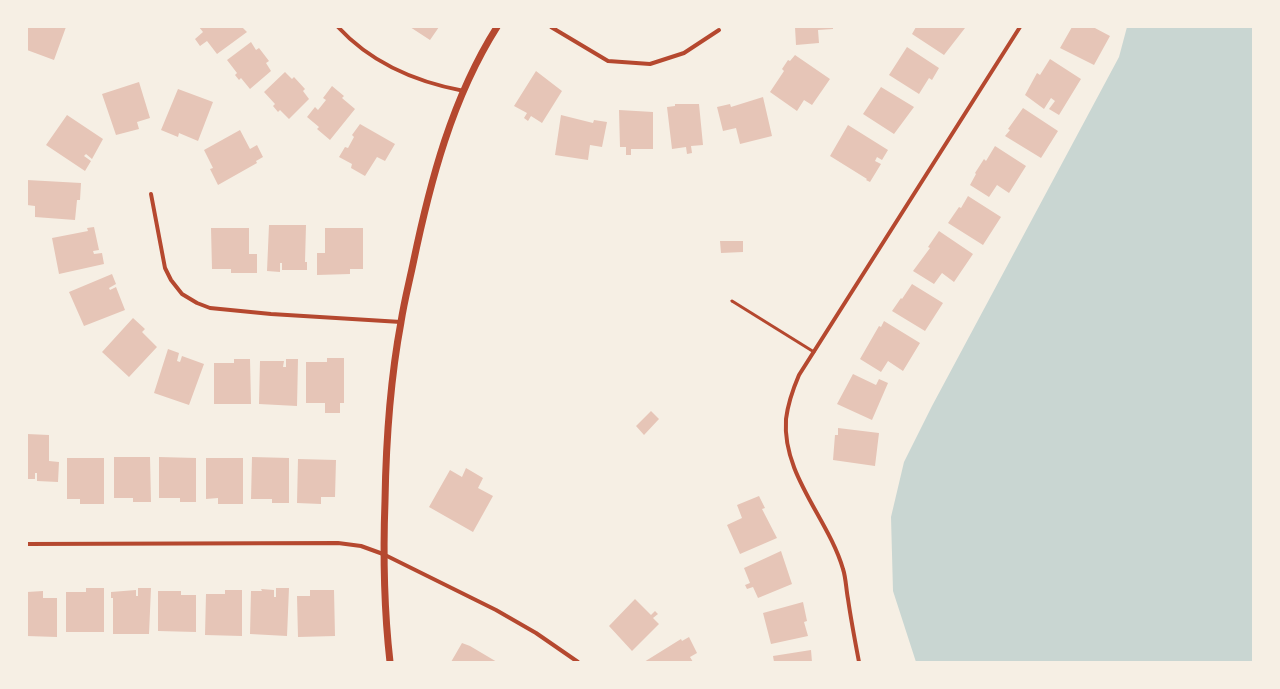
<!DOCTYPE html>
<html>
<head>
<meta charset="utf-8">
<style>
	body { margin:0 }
	#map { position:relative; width:1280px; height:689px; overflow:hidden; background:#f6efe4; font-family:Quicksand,sans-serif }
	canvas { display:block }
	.frame { position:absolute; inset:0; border:28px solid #f6efe4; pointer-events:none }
</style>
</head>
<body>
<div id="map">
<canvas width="1280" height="689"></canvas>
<div class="frame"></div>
</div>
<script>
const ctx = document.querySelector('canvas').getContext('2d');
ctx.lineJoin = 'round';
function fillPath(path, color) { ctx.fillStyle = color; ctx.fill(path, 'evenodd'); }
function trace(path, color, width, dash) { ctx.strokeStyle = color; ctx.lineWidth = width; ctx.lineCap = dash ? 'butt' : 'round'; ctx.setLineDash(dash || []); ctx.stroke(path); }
const water = new Path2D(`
	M1127,27H1253V662H916L893,591L891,517L904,462L932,406L1119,57Z`);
const building = new Path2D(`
	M27,27H66L54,60L27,50Z
	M199,27H242L247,32L217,54L207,41L200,46L195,39L203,32Z
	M410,27H439L430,40Z
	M795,27H833V29L818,30L819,43L796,45Z
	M916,27H964L965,28L944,55L912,34Z
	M1072,27H1093L1110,36L1094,65L1060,48Z
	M251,42L256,50L259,48L269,61L266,63L271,71L250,89L241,78L239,80L235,75L237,73L227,60Z
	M907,47L939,68L932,80L929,78L919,94L889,75Z
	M795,55L830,79L812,105L804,100L797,111L770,92L784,71L782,69L788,60L790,61Z
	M1050,59L1081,79L1059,115L1049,109L1055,101L1051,98L1044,109L1025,95L1037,73L1040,75Z
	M536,71L562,91L542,123L531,116L528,121L524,118L527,113L514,106Z
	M285,72L292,79L294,77L305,89L303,91L309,99L289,119L280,110L278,112L273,106L275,104L264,92Z
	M139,82L150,118L137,122L139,129L116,135L102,94Z
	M332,86L344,96L342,98L355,109L330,140L317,129L319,127L307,117L315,107L318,110L326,100L323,98Z
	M881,87L914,107L894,134L863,114Z
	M178,89L213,102L198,141L179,133L178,137L161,130Z
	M763,97L772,136L740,144L736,128L723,131L717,107L730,104L731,107Z
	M675,104H699L703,145L691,146L692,153L687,154L686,147L672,149L667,107L675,106Z
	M1023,108L1058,131L1041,158L1005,136L1010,130L1008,129Z
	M619,110L653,112V149H631V155H626V147H620Z
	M67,115L103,139L92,159L86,154L84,156L91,161L85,171L46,145Z
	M561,115L593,123L594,120L607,122L602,147L590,145L588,160L555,155Z
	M360,124L395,144L385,161L377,157L365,176L351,168L352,164L339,157L345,147L348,148L354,137L352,135Z
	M848,125L888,150L882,160L877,157L875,161L881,164L870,182L866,180L867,179L830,156Z
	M240,130L250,149L257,145L263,157L256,161L257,163L218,185L210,169L213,168L204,150Z
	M995,146L1026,166L1009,193L997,185L989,197L970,185L976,174L975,173L984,159L986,161Z
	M27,180L81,183L80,200H77L75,220L35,217V206L27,205Z
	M968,196L1001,217L983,245L948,223L959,207L961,208Z
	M269,225H306L305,262H307V270H282V263H280V272L267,271Z
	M94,227L99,250L93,251L94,254L102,253L104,264L59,274L52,238L88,231L87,228Z
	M211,228H249V254H257V273H231V269H212Z
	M325,228H363V269H350V274L317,275V253H325Z
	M939,231L973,254L954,282L942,273L934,284L913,271L930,248L928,247Z
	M720,241H743V252L721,253Z
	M112,274L116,284L109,288L110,290L116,287L125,310L84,326L69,292Z
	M912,284L943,303L925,331L892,311L901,298L902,299Z
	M133,318L145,329L142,332L157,347L129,377L102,352Z
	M884,321L920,343L903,371L888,361L881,372L860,359L879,326L881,327Z
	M168,349L179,353L177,361L180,362L182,356L204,364L189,405L154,393Z
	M327,358H344V403H340V413H325V403H306V362H327Z
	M234,359H250L251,404H214V363H234Z
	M286,359H298L297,406L259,404L260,361H284L283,367H286Z
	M853,374L876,385L879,379L888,383L872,420L837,404Z
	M651,411L659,419L644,435L636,426Z
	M838,428L879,433L875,466L833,460L835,435H838Z
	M27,434L49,435V461L59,462L58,482L37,481V473H35V479H27Z
	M114,457H150L151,502H133V498H114Z
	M159,457L196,458V502H180V498H159Z
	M252,457L289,458V503H272V499H251Z
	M67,458H104V504H80V499H67Z
	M206,458H243V504H218V498L206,499Z
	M298,459L336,460L335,497H321V504L297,503Z
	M466,468L483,478L478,488L493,496L473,532L429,507L450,470L462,477Z
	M759,496L765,508L762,509L777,538L740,554L727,525L742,518L737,505Z
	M781,551L792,584L758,598L753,587L747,589L745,585L750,583L744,568Z
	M86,588H104V632H66V592H86Z
	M138,588H151L149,634H113V598H111V592L136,590V596H138Z
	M276,588H289L287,636L250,634L251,591H262L261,589L274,590V597H276Z
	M225,590H242V636L205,635L206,594H225Z
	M310,590H334L335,636L298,637L297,596H310Z
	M43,591V598H57V637L27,636V592Z
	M158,591H181V595H196V632L158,631Z
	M635,599L651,615L655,611L658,614L653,618L659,624L632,651L609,626Z
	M803,602L807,621L804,622L808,636L771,644L763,613Z
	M689,637L697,653L690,657L693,662H644L681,639L682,641Z
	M462,643L470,646L497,662H451Z
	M811,650L812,662H774L773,656Z`);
const service = new Path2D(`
	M732,301L814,352`);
const minor = new Path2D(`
	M338,27C372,64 416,82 464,91
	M551,27L608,61L650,64L684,53L719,30
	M151,194L165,268L171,280L182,294L197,303L210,308L271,314L401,322
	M27,544L338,543L361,546L383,554L496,610L536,633L578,662
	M859,662C855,641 851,620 848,599C846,589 846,578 843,569C828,518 782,475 786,419C788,403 793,389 799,375L1020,27`);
const tertiary = new Path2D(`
	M390,662C384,609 383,555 385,501C386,441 390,381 401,322C404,302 409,283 413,264C430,182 452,98 497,27`);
fillPath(water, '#c9d6d2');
fillPath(building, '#e6c5b7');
trace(service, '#b5482f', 3);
trace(minor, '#b5482f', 4);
trace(tertiary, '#b5482f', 7);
</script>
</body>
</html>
